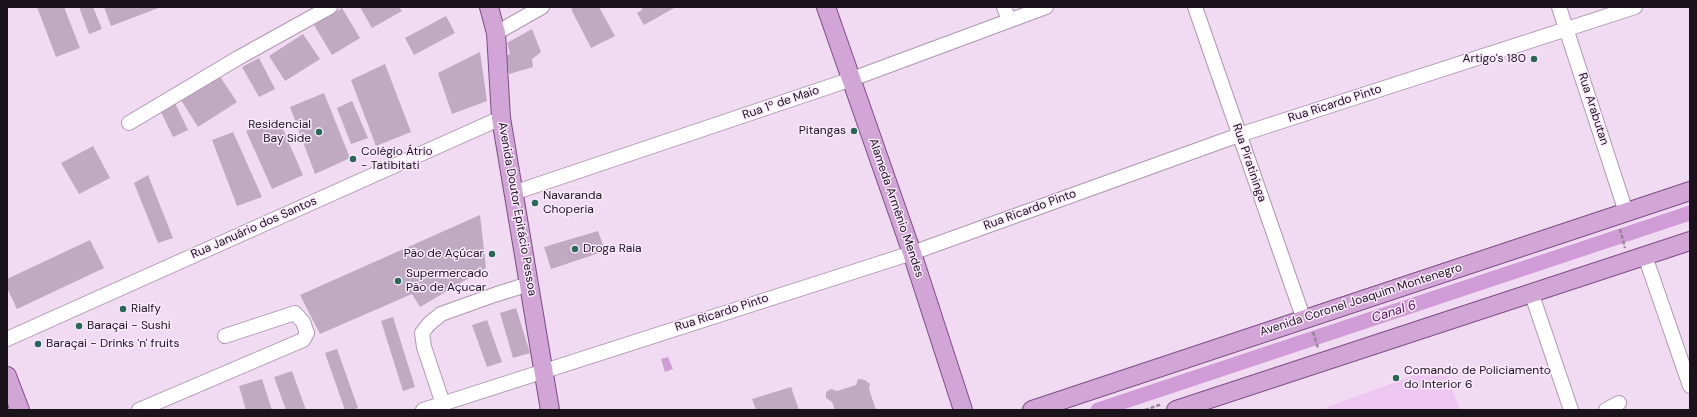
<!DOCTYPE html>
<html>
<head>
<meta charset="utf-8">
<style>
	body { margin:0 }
	#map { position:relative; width:1697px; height:417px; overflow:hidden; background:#f1dbf3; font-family:"DM Sans",sans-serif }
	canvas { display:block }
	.frame { position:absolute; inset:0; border:8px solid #1a131b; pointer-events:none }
</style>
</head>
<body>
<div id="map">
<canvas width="1697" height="417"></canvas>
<div class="frame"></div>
</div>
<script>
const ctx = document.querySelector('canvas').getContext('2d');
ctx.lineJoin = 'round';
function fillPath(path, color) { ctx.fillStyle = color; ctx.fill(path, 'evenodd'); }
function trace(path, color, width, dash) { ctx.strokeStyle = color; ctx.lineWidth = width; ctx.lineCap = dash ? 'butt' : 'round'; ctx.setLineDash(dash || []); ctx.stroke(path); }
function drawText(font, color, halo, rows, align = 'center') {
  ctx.font = font + ' "DM Sans",sans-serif'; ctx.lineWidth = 3; ctx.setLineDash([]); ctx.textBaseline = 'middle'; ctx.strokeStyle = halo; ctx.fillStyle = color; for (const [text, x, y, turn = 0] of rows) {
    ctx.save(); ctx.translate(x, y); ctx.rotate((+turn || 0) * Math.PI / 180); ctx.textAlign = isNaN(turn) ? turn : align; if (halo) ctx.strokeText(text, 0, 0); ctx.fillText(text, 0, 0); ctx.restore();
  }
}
const green = new Path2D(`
	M1443,365L1460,410H1319Z`);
const water = new Path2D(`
	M668,357L673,369L665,372L661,359Z`);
const canal = new Path2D(`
	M1098,410L1690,213`);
const building = new Path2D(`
	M37,7H64L80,48L56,57Z
	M79,7H93L102,29L89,34Z
	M104,7H161L111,26Z
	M360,7H399L402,11L372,28Z
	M575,7H599L615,36L591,48L571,9Z
	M641,7H676L644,25L637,13L642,10Z
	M342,8L360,38L332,55L314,25Z
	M446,16L455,33L414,55L405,38Z
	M532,29L541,52L532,59L533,67L509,74L506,56L510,54L507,43Z
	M303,34L320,59L285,81L269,56Z
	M480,52L487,101L452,114L438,73Z
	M259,58L275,89L259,97L242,67Z
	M385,64L411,132L376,146L351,80Z
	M219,75L237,102L198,127L181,100Z
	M324,93L350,158L315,174L290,107Z
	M352,101L368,138L351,144L337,108Z
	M175,103L188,130L173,137L160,110Z
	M278,118L303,175L272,189L246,131Z
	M233,132L262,197L237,206L212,140Z
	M93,146L110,178L79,194L61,163Z
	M148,175L173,238L158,243L134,183Z
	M480,215L486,268L420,307L412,294L320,334L300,295Z
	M598,231L605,251L551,269L544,247Z
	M90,240L104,268L17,309L7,288V279Z
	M516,308L530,353L513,358L500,313Z
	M393,317L415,387L403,391L381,321Z
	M487,320L502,362L487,367L472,325Z
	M337,349L358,408L353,410H345L325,353Z
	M292,371L306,410H286L274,377Z
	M262,379L272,410H246L239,386Z
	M858,379L865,380L870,384L869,389L876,410H835L832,402L826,398V392L831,389L837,391L856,385Z
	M791,387L799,410H756L752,399Z`);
const path = new Path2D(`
	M1620,229L1625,248
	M1313,332L1318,348
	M1145,410L1162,404`);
const minor = new Path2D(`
	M1004,7L1009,20
	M1195,7L1304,320
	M1559,7L1626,212
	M496,33L542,7
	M129,123L238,58L330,7
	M513,193L852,79L1046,7
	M1645,256L1690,386
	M1531,292L1571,410
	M7,339L501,118
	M443,404L424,347L422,333L429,324L441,314L497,294L529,284
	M139,410L303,340L307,333L303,322L295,313L225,336
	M423,410L912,253L1239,135L1635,7
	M1606,410L1619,403`);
const major = new Path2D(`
	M489,7L496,33L501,118L550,410
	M826,7L912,253L963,410
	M7,376L20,410
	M1032,410L1690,191
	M1176,410L1690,241`);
const markers = [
	[1534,59,4,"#276857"],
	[854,131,4,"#276857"],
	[319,132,4,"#276857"],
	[353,159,4,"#276857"],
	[535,203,4,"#276857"],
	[575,249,4,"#276857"],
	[492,254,4,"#276857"],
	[398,281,4,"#276857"],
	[123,309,4,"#276857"],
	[79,326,4,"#276857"],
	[38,344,4,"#276857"],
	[1396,378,4,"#276857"]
];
const poiNames = [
	["Artigo's 180",1526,59,"right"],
	["Residencial",311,125,"right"],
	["Bay Side",311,139,"right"],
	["Pitangas",846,131,"right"],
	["Colégio Átrio",361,152],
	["- Tatibitati",361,166],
	["Navaranda",543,196],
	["Choperia",543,210],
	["Droga Raia",583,249],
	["Pão de Açúcar",484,254,"right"],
	["Supermercado",406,274],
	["Pão de Açucar",406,288],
	["Rialfy",131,309],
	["Baraçai - Sushi",87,326],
	["Baraçai - Drinks 'n' fruits",46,344],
	["Comando de Policiamento",1404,371],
	["do Interior 6",1404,385]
];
const streetNames = [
	["Rua 1º de Maio",781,103,-19],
	["Rua Ricardo Pinto",1335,104,-18],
	["Rua Arabutan",1593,109,72],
	["Rua Piratininga",1249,163,71],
	["Alameda Armênio Mendes",896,208,71],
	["Avenida Doutor Epitácio Pessoa",517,209,80],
	["Rua Ricardo Pinto",1030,210,-20],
	["Rua Januário dos Santos",254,228,-24],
	["Avenida Coronel Joaquim Montenegro",1361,300,-18],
	["Rua Ricardo Pinto",722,313,-18]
];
const waterNames = [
	["Canal 6",1394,312,-18]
];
fillPath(green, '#eec6f2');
fillPath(water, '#cf9cd5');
trace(canal, '#cf9cd5', 15);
fillPath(building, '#bfaac1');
trace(minor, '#ad98af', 16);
trace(major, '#7d4c84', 20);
trace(path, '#958697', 2.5, [4, 2]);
trace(minor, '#fff', 14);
trace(major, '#d1a6d7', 18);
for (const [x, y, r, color] of markers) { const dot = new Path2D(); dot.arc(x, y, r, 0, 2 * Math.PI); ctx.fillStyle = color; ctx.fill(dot); trace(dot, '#fbeafd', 1.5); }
drawText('12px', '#1a131b', '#fbeafd', poiNames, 'left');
drawText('12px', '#1a131b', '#fbeafd', streetNames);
drawText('italic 13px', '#4e1156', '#fbeafd', waterNames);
</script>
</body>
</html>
